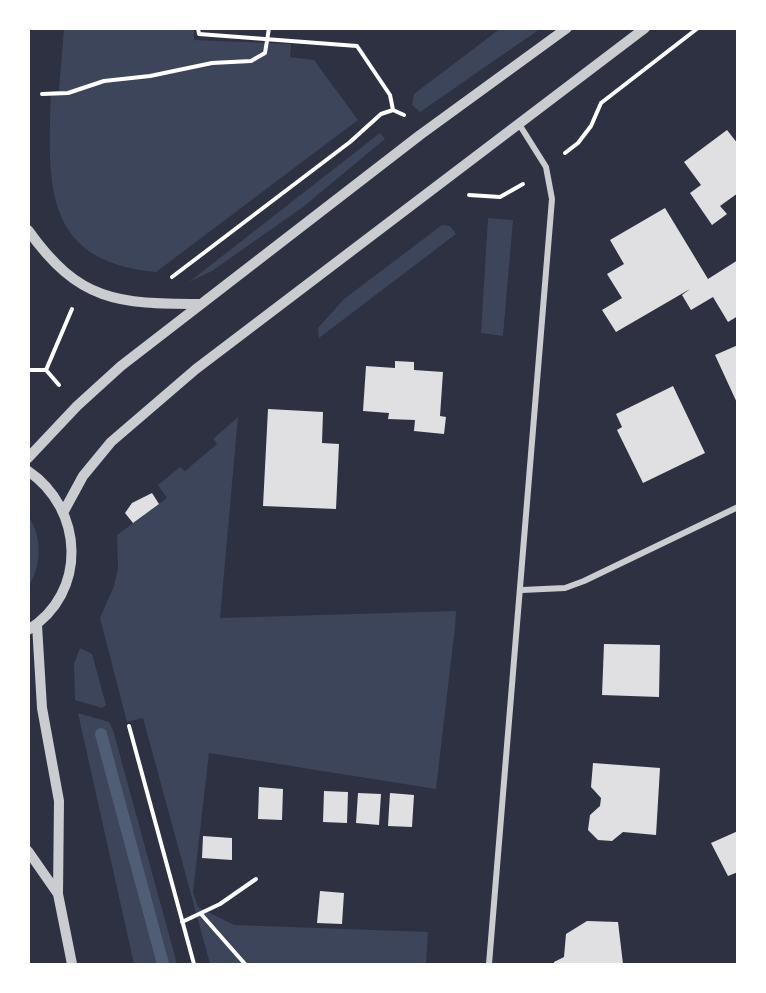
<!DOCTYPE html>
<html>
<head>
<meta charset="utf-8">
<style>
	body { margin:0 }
	#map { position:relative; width:766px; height:993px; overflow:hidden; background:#2d3142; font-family:"Varela Round",sans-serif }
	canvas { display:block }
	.frame { position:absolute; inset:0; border:30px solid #fff; pointer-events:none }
</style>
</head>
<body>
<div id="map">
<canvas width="766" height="993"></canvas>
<div class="frame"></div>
</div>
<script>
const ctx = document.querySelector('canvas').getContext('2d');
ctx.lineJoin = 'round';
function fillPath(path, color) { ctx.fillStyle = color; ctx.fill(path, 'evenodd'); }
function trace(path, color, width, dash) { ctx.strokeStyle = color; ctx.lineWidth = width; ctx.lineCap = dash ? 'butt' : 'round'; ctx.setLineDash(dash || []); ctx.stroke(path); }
const green = new Path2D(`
	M501,28L540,29L420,112L412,105L414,94Z
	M64,29H194V40L291,44L290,57L314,60L358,120L156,272C41,262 48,181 51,91H59Z
	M380,133L385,139L303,207L212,271L189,282Z
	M488,218L513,220L503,336L481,333Z
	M442,225L450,226L456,234L319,338L318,328L344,299Z
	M238,417L220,618L456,611L455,627L436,789L209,753L193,892L198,907L234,925L428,932L426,964H210L143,718L127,722L100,618L114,586L118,568L117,535L167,498L158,485L180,467L185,471L217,444L213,439Z
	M29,517C42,537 42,565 29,585Z
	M80,648L92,654L106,705L102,708L75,700L74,664Z
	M78,713L109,722L113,730L177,964H134Z`);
const stream = new Path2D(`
	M101,734L163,964`);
const building = new Path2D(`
	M727,130L738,144V193L720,206L727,214L712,225L690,193L701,185L684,162Z
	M665,208L708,279L738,260V316L728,322L713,297L691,310L682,295L690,289L616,332L602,310L622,298L607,274L624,264L610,240Z
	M738,345V405L715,355Z
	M395,361L414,362V370L443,372L440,416L446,417L444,434L414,431L415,420L388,419L389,413L363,411L366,366L395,368Z
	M673,386L705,453L643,483L617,430L622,427L616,414Z
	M268,409L323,412L322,443L339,444L336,509L263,506Z
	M152,493L159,504L133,523L125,513L132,503Z
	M604,644L660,645L659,697L602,695Z
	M593,763L660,768L656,835L623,832L612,841L598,840L588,830L590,815L600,806L601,798L591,787Z
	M259,787L283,789L282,820L258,819Z
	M324,791L348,792L347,823L323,822Z
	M358,793L381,794L379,825L356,823Z
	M390,793L414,795L412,827L388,826Z
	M738,831V872L728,876L711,843Z
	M203,836L232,838V860L202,858Z
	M320,891L344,893L342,924L317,923Z
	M587,921L618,922L623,964H554V962L564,957L566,934Z`);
const path = new Path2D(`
	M198,28L199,34L357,46L390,95L393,110
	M42,94L68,93L104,81L150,76L212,63L251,61L265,53L269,28
	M565,153L578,143L591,126L601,103L698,28
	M469,195L500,197L523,184
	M172,277L350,142L381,114L393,110L404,115
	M29,370H46L72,309
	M46,370L59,385
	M129,726L194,964
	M201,914L245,964
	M182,922L220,904L256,879`);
const minor = new Path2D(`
	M522,590L565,588L584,581L738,507
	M489,964L552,199L546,167L519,124`);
const tertiary = new Path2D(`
	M28,230C79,302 118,304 200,304
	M28,458L77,406L121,366L420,135L567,28
	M28,471C84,509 88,593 28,630
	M64,511L83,476L111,442L196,369L645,28
	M37,625L42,708L59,801L58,894L72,964
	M28,851L58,894`);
fillPath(green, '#3c4559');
trace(stream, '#4f5d75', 12);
fillPath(building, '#e0e0e3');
trace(path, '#fff', 4);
trace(minor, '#caccd0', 6);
trace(tertiary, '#caccd0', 10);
</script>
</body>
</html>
